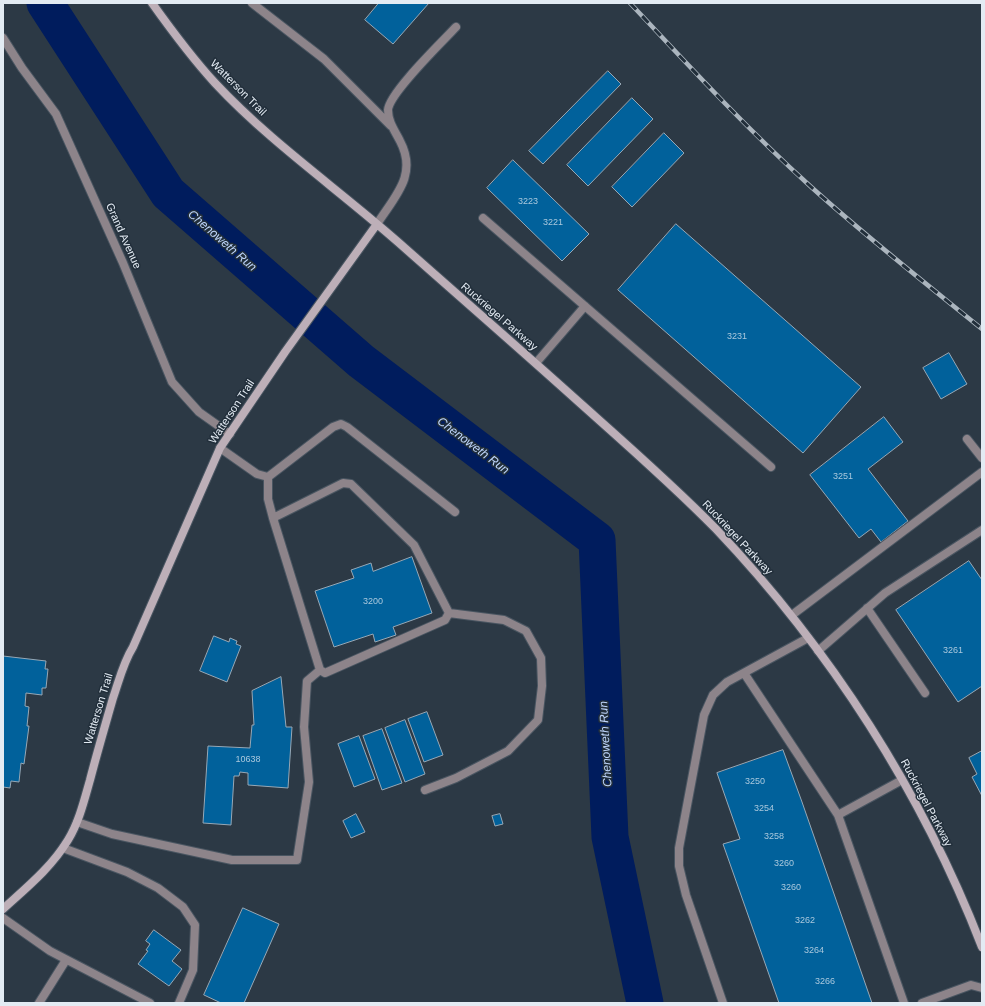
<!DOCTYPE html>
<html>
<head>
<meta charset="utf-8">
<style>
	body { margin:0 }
	#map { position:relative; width:985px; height:1006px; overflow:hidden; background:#2c3945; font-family:Helvetica,sans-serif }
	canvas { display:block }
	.frame { position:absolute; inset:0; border:4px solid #e3ebf3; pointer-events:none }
</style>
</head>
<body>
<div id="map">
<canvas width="985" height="1006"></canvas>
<div class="frame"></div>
</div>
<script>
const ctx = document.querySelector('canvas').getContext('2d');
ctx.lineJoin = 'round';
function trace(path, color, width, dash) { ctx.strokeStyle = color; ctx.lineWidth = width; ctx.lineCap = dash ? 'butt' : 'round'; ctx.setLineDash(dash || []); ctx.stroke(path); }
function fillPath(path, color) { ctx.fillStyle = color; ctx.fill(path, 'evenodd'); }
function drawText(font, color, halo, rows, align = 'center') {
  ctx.font = font + ' Helvetica,sans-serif'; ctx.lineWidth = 3; ctx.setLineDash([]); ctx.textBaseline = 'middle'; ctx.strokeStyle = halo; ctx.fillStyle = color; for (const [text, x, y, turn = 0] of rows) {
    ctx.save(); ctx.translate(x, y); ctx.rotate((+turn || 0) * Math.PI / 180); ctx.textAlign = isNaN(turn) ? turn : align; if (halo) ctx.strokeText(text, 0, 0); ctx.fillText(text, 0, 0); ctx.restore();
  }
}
const river = new Path2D(`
	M45,3L168,193L361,361L597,540L610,837L645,1003`);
const building = new Path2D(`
	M379,3H429L393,44L365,20Z
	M608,71L621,84L543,164L529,151Z
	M632,98L653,119L588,186L567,165Z
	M664,133L684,153L632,207L612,187Z
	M513,160L589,234L562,261L487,188Z
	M676,224L861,387L803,453L618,290Z
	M949,353L967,384L941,399L923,368Z
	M884,417L903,442L868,469L908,521L881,542L871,529L859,538L810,475Z
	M412,557L432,613L393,627L396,635L375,642L373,634L334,647L315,591L354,578L351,570L371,563L373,571Z
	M969,561L982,580V686L958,702L896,610Z
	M214,636L229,642L230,638L237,641L236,644L241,646L227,682L200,671Z
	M3,656L46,661L45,669H48L46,688H42V695L26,693L25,706L29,707L27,726H29L24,764L21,763L19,782L11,781L10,788L3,787Z
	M281,677L286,727H292L288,788L248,785V773L240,772L239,776H234L231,825L203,823L208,746L250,748L252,725H254L252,691Z
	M427,712L443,755L424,762L408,719Z
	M405,720L425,774L405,782L385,728Z
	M382,729L402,783L382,790L363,736Z
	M359,736L375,779L354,787L338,744Z
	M783,750L802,802L872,1003H779L723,844L740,839L717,773Z
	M982,751V796L972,777L977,774L969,758Z
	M356,814L365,832L351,838L343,821Z
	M500,814L503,824L495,826L492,816Z
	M243,908L279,924L244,1003H221L204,995Z
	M154,930L181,950L172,961L182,969L169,986L138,964L148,951L146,950L150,944L146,941Z`);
const service = new Path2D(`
	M252,3L324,59L391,126
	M483,218L771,467
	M377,224C395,196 418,175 400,141C395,131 388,122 388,110C389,93 442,42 456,27
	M536,363L585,306
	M967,439L982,458
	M220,448L257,474L268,477L333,427L341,424L347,427L455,512
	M268,477V499L273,518L320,670L325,673L445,620L449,613L414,545L351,484L343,483L273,518
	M867,608L925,693
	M792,615L982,472
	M818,651L885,593L982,530
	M744,673L838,815L904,1003
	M425,790L456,778L508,751L538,720L542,686L541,658L526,631L504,620L449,613
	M838,815L902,780
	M77,822L112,834L232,860H297L309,782L304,727L307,681L320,670
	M63,848L127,872L158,888L183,907L195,925L193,970L179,1003
	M3,918L50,951L150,1003
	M39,1003L66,960
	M723,1003L686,895L679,866V848L704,715L713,695L727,682L808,638
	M922,1003L971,985L982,988`);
const tertiary = new Path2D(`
	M3,38L22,68L56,114L123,263L172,382L199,412L230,434`);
const secondary = new Path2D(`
	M152,3C172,31 192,58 215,83C270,142 338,189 398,242C459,296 520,349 580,403C626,444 673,485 716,529C830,649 922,792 982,947
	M3,909C26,888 51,868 68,840C79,822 84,801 90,780C97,753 105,726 113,698C119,681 123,663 133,647L220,448L285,352L377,224`);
const rail = new Path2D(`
	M630,3C688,65 746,128 809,185C864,235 924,282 982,329`);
const numberNames = [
	["3223",528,202],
	["3221",553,223],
	["3231",737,337],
	["3251",843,477],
	["3200",373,602],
	["3261",953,651],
	["10638",248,760],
	["3250",755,782],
	["3254",764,809],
	["3258",774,837],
	["3260",784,864],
	["3260",791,888],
	["3262",805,921],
	["3264",814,951],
	["3266",825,982]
];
const streetNames = [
	["Watterson Trail",238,88,45],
	["Grand Avenue",123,236,66],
	["Ruckriegel Parkway",499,317,41],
	["Watterson Trail",232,412,-57],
	["Ruckriegel Parkway",737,538,47],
	["Watterson Trail",99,709,-73],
	["Ruckriegel Parkway",926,803,62]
];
const waterNames = [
	["Chenoweth Run",222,241,41],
	["Chenoweth Run",473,446,37],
	["Chenoweth Run",606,744,-93]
];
trace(river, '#001c5d', 37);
fillPath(building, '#01619b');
trace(building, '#97a8b6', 1);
trace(service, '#495561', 10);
trace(tertiary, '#495561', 10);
trace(secondary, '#495561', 10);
trace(service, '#8d848a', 8);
trace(tertiary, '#8d848a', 8);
trace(secondary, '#bdafb8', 8);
trace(rail, '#abb5be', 4.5);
trace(rail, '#222f3b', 3, [9]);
drawText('9px', '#aac8dd', null, numberNames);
drawText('11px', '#e3ebf3', '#222f3b', streetNames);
drawText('italic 12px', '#bfd6fd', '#222f3b', waterNames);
</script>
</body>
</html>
